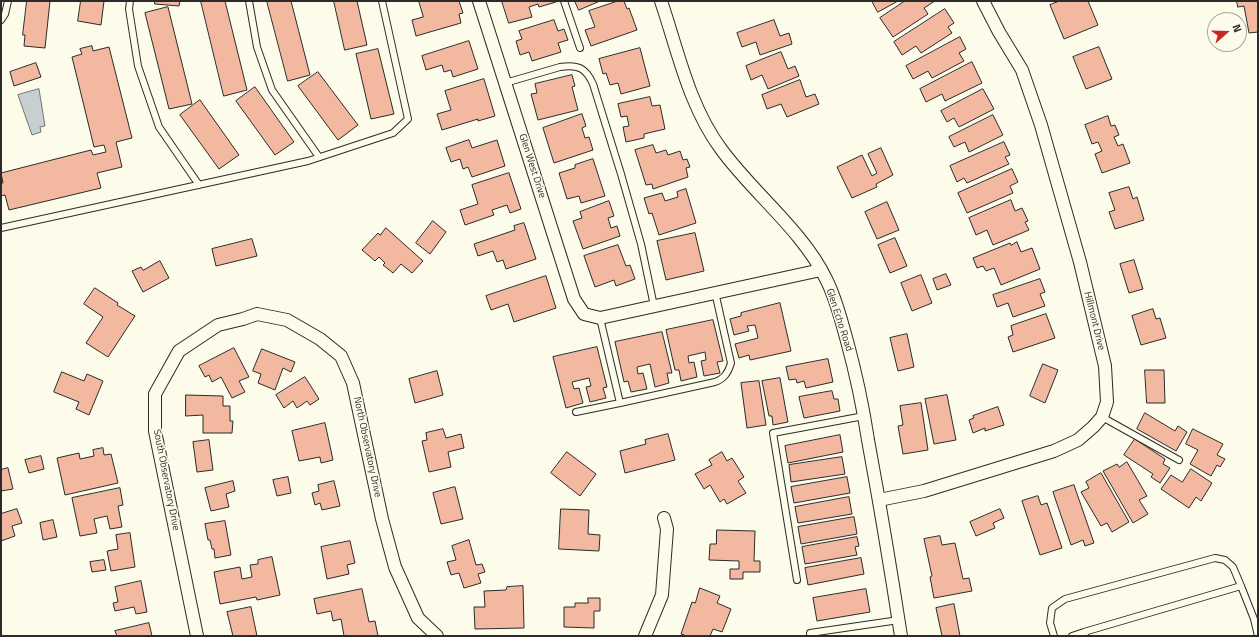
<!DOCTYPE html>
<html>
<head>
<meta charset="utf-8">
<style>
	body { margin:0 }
	#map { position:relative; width:1259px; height:637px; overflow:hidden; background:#fdfbea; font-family:"Titillium Web",sans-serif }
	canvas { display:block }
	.frame { position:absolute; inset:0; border:2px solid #2b2b2b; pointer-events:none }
	.north { position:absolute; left:1207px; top:12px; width:40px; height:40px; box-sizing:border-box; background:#fdfbea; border:1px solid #a9a89e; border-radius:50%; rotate:70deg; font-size:11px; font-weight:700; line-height:16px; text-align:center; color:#2b2b2b }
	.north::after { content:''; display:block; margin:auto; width:14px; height:18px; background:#c62828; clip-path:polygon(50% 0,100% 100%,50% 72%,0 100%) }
</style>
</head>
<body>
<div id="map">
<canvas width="1259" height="637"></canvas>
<div class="frame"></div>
<div class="north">N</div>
</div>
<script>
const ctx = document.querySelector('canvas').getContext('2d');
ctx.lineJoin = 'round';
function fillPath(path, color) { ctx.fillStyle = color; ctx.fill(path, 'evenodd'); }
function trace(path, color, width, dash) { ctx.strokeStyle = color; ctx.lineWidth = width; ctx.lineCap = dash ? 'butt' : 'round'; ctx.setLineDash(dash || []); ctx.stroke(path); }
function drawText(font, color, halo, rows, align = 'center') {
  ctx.font = font + ' "Titillium Web",sans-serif'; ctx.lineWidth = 3; ctx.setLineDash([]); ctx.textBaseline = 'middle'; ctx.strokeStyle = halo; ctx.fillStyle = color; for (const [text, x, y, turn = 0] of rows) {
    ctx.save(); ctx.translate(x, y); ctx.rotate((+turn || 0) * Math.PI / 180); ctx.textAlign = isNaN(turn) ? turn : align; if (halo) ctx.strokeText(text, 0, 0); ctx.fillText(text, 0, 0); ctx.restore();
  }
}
const water = new Path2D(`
	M39,89L45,126L40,127L41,132L32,135L18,95Z`);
const building = new Path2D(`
	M27,1H50L45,48L24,46L25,35H23Z
	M81,1H104L101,25L78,21Z
	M155,1H180L179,6L155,4Z
	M201,1H225L247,90L224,96Z
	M267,1H291L310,75L288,81Z
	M334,1H357L367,45L345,50Z
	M419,1H459L463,13L459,14L461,23L416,36L412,20L423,17Z
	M502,1H555L556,2L539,7L538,4L529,7L532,17L509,23Z
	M575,1H600L579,10Z
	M618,1H624L627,9L629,8L637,30L591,46L585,30L595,27L589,11Z
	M872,1H898L878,12Z
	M905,1H935L924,8L928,14L893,37L880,18Z
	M1060,1H1088L1098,25L1064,39L1050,5Z
	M1237,1H1258V32L1249,33L1244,6L1238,7Z
	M168,7L192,104L169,109L145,13Z
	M945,9L954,23L948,27L952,33L921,53L916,46L902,55L894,42Z
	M554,20L558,31L564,29L568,40L558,43L561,52L532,61L529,52L520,55L516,41L522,39L519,31Z
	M774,20L780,36L789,33L792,44L760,55L756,42L742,47L737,33Z
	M960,37L966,49L959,53L964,61L932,78L928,71L913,79L906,66Z
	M469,41L478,69L453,77L451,70L444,72L442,65L426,70L422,56Z
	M92,46L93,51L109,47L132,138L116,142L122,167L97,173L101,188L9,210L5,195L1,196V183H3L1,173L91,150L93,155L106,152L104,145L94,147L72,57L82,54L80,49Z
	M1099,47L1112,79L1086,89L1073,57Z
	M640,48L650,86L621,94L618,83L610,85L606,73L603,74L599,59Z
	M378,49L394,114L371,119L356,54Z
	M781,52L788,69L795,66L799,76L768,89L762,75L751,80L746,66Z
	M972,62L982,83L945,101L942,94L926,102L920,89Z
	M36,63L41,77L14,86L10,72Z
	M318,72L358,125L338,140L298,86Z
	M572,75L575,86L572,87L578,110L538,120L531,94L537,93L535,84Z
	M484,79L495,116L478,121V119L442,130L437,114L451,110L445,91Z
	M800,80L806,97L815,94L819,104L787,117L781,104L767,109L762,95Z
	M255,87L294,142L275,155L236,101Z
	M983,89L994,109L959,127L954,118L947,122L941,111Z
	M650,97L652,106L660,105L665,129L644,134V138L626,142L623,127L629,126L627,116L621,117L618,104Z
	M200,100L239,155L219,169L180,115Z
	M582,114L586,126L582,128L585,138L589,137L593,150L554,163L543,128Z
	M993,115L1003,135L969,152L965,142L954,147L949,137Z
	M1108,116L1111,126L1115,125L1119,135L1114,137L1118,146L1123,144L1130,163L1102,173L1095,154L1102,151L1098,142L1092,144L1085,125Z
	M469,140L472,148L497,140L505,166L472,177L468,167L463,169L460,159L451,162L446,148Z
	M1004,142L1010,155L1005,157L1009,164L967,183L964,178L957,182L950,166Z
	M653,145L656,153L666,150L668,155L680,151L683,160L687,159L690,167L686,168L688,177L653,189L652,184L646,185L635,150Z
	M881,148L893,175L876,184L877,187L852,198L837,167L862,155L872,176L877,173L868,154Z
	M593,159L605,196L581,203L579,196L567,199L559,173L575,168V165Z
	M1012,169L1018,182L1010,186L1013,193L967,213L958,193Z
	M509,173L521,209L510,213L507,205L492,210L494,215L465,225L460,210L478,204L472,185Z
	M1129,187L1133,199L1137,197L1144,220L1115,229L1109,212L1115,210L1109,193Z
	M686,189L696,223L659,235L652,213L649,214L644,198L662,193L665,201L678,197L677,192Z
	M1011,200L1015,211L1022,208L1028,221L1025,222L1029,230L993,245L987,230L976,235L969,218Z
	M609,201L614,216L608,218L611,228L617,226L620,236L583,249L573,221L582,218L580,212Z
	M887,202L899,230L877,239L865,212Z
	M433,221L446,232L430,254L416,243Z
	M524,223L536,259L506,269L503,260L497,262L493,251L478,256L474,244L515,230L514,226Z
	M386,228L423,261L412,273L401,264L393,273L383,265L385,263L379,257L375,261L362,250L378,233L380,235Z
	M695,233L704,271L666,280L657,241Z
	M895,238L907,266L890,273L878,245Z
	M252,239L257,256L216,266L212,249Z
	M1017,242L1021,252L1032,248L1040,269L1001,285L994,268L986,271L983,266L977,268L973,258L1010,243L1011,245Z
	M618,245L626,266L630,265L635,279L616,286L614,280L595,287L584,256Z
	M1134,260L1143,289L1129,293L1120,264Z
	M160,261L169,278L143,292L132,271L141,267L143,270Z
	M946,274L951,285L937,290L933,279Z
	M921,275L932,303L912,311L901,283Z
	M546,276L556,308L514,322L508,304L491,310L486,296Z
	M1040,279L1045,292L1040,294L1045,306L1013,317L1008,303L997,307L993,295Z
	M95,288L118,303L117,305L135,316L108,357L86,343L103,317L84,304Z
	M780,303L791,351L750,360L749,355L739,358L735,344L758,338L755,325L747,326L749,331L734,335L730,319L741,316V313Z
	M1153,309L1156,319L1160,318L1166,338L1141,345L1132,316Z
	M1046,314L1055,338L1013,352L1008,337L1013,335L1011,326Z
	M713,320L723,361L717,362L720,373L704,376L701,361L706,360L705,352L688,356L689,363L694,362L697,377L681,381L679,370H675L666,330Z
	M662,332L672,373H667L669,383L655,387L650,364L637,367L638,374L643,373L647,389L631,392L628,381L624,382L615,342Z
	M907,334L914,367L898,371L890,338Z
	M597,347L607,387L603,388L606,398L590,402L586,387L591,386L589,378L572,382L574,389L579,388L583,403L566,408L553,357Z
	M234,348L249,377L239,381L245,392L232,398L221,377L212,382L209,375L205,377L199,366Z
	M262,349L295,362L291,372L283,368L275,390L258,383L261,374L253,371Z
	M828,359L833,382L806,388L804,381L797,383L796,379L789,380L786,367Z
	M1043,364L1058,370L1045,403L1030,396Z
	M1145,370H1164L1165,403H1147Z
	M437,371L443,395L415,403L409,379Z
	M62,372L84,381L87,374L103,381L89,415L76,409L79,402L54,392Z
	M305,377L319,399L310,405L307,401L297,408L293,401L284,408L276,395Z
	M780,378L788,422L773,425L772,416H769L762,381Z
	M759,381L766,425L747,428L741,383Z
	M832,391L834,399H838L840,411L804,418L799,397Z
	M186,395L223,396V406H230V421H233L232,433H203V415L186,416Z
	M947,395L956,440L934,444L925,399Z
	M921,403L928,450L903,454L898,426L903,425L900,406Z
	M998,407L1004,425L985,431V428L973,433L969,420L974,418L973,416Z
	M1145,413L1175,431L1178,426L1187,432L1176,451L1137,429Z
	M325,423L333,460L321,463L320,457L299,461L292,431Z
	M443,429L446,438L461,434L464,448L448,452L451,467L429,472L422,441L427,440L426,433Z
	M1193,429L1223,444L1217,455L1225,459L1220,467L1217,465L1211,476L1190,464L1198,450L1186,444Z
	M668,434L675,460L625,473L620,451L646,444L645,440Z
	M840,435L843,452L788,463L785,446Z
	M1135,439L1165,459L1163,464L1170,468L1160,483L1151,477L1153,474L1124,455Z
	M209,440L213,470L197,472L193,442Z
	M103,448L104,455L111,454L118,483L65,495L57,458L79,453L80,459L94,456L93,450Z
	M567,452L596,474L580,496L551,473Z
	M722,452L727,461L732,458L744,477L738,481L746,493L727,504L724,499L720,502L710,485L704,489L695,474L712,465L709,460Z
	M41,456L44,469L29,473L25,460Z
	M842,457L845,474L791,482L789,465Z
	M1127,462L1147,496L1139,500L1148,514L1133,523L1103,471L1117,464L1119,467Z
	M8,468L13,489L1,491V470Z
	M1191,469L1212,483L1201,501L1196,497L1189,508L1161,489L1171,475L1182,482Z
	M1101,473L1129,522L1112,532L1107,523L1101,526L1081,492L1089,488L1086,482Z
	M288,477L291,493L277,496L273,480Z
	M847,477L850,493L794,503L791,487Z
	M233,481L235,491L226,494L229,507L211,511L205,488Z
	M334,481L340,506L322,510L320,503L315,505L312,493L319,491L318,485Z
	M1074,485L1094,543L1085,546L1083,540L1071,545L1053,492Z
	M455,487L463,519L441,524L433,493Z
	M120,488L123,505L118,506L122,527L110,529L107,516L94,519L97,533L80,536L72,498Z
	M1038,496L1041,505L1047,503L1062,548L1040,555L1022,501Z
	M849,497L852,514L798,523L795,507Z
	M17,509L22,523L12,526L15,536L1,541V514Z
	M561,509L589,510L588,534L600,535L599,551L559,549Z
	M1000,509L1004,518L993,523L995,528L976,536L970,522Z
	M854,517L857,534L801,544L798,527Z
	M53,520L57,537L43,540L40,523Z
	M225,521L231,555L215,558L214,549H212L210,540H208L205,524Z
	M717,530L755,531L754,561H760V572H743V579H730V569H739V561L709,560L710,544H716Z
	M130,533L135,567L111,571L107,551L118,549L116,535Z
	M940,536L942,545L955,543L963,579L969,578L972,591L934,598L930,577L932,576L924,539Z
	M857,537L859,546L855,547L857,555L805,564L802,547Z
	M469,540L476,565L482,564L485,572L478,574L481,583L464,588L459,573L451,575L447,562L456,560L452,546Z
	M350,541L355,563L347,565L349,574L327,579L321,547Z
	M272,557L280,595L257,600L256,597L220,604L214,572L240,567L242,579L252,577L250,565L258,564V560Z
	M861,558L864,574L808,585L805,568Z
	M104,560L106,570L92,572L90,562Z
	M141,581L147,612L136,614L134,607L115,611L113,603L118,602L115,587Z
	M523,586L524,628L475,629L474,607H485L484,591L506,590L507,587Z
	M700,588L720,596L717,603L731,609L722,632L713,629L710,636H687L681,634L692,602L695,603Z
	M362,589L369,622L375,621L378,636H344L341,619L333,621L331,611L317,614L314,599Z
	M866,589L870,612L817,621L813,598Z
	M588,598H600V611H594V628L564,627V607H575V603H588Z
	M954,604L960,636H942L936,608Z
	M251,607L257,636H233L227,612Z
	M149,623L152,636H117L115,631Z`);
const lane = new Path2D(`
	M130,1L129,9L138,66L159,127L199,185
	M249,1L257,47L272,90L319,157
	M564,1L580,48
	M1,20L5,14L8,1
	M505,83L560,67C578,64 586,68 593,84L621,174L641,244L654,306
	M1,228L308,161L393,133L408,119L382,1
	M600,318L620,403L715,382C724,379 728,373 731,363L715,292
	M576,412L620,403
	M1102,417L1179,460
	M797,580L773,433L864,416
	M1241,586L1254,619L1258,636
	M810,636V633L899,620
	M1054,636L1050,623L1052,608L1065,599L1215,558L1225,560L1233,567L1241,586L1084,632L1085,636
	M1072,636L1084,632`);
const street = new Path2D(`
	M479,1L574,299L584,314L600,318L821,270
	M661,1C678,51 689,106 721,149C752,192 803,231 826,279C836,298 841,320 847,341C856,374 863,407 868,440C880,505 891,571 901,636
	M879,500L924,491L1054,451L1078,440L1093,427L1102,417L1107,402L1105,366L1080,262L1041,125L1022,70L999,32L983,1
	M197,636L155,431V394L179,351L218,325L243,319L257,314L287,320L320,339L341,356L353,383L382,519L395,567L418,618L437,636
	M645,636L662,595L667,529L664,518`);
const streetNames = [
	["Glen West Drive",532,166,72],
	["Glen Echo Road",839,320,72],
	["Hillmont Drive",1094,321,76],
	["North Observatory Drive",367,447,78],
	["South Observatory Drive",166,480,79]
];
fillPath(water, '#c7d0d0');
trace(water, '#74746e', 1);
fillPath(building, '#f2b8a0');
trace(building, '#2b2b2b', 1);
trace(lane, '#2b2b2b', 8);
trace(street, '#2b2b2b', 14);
trace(lane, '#fdfbea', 6);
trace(street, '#fdfbea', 12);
drawText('10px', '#2b2b2b', '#fdfbea', streetNames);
</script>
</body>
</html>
